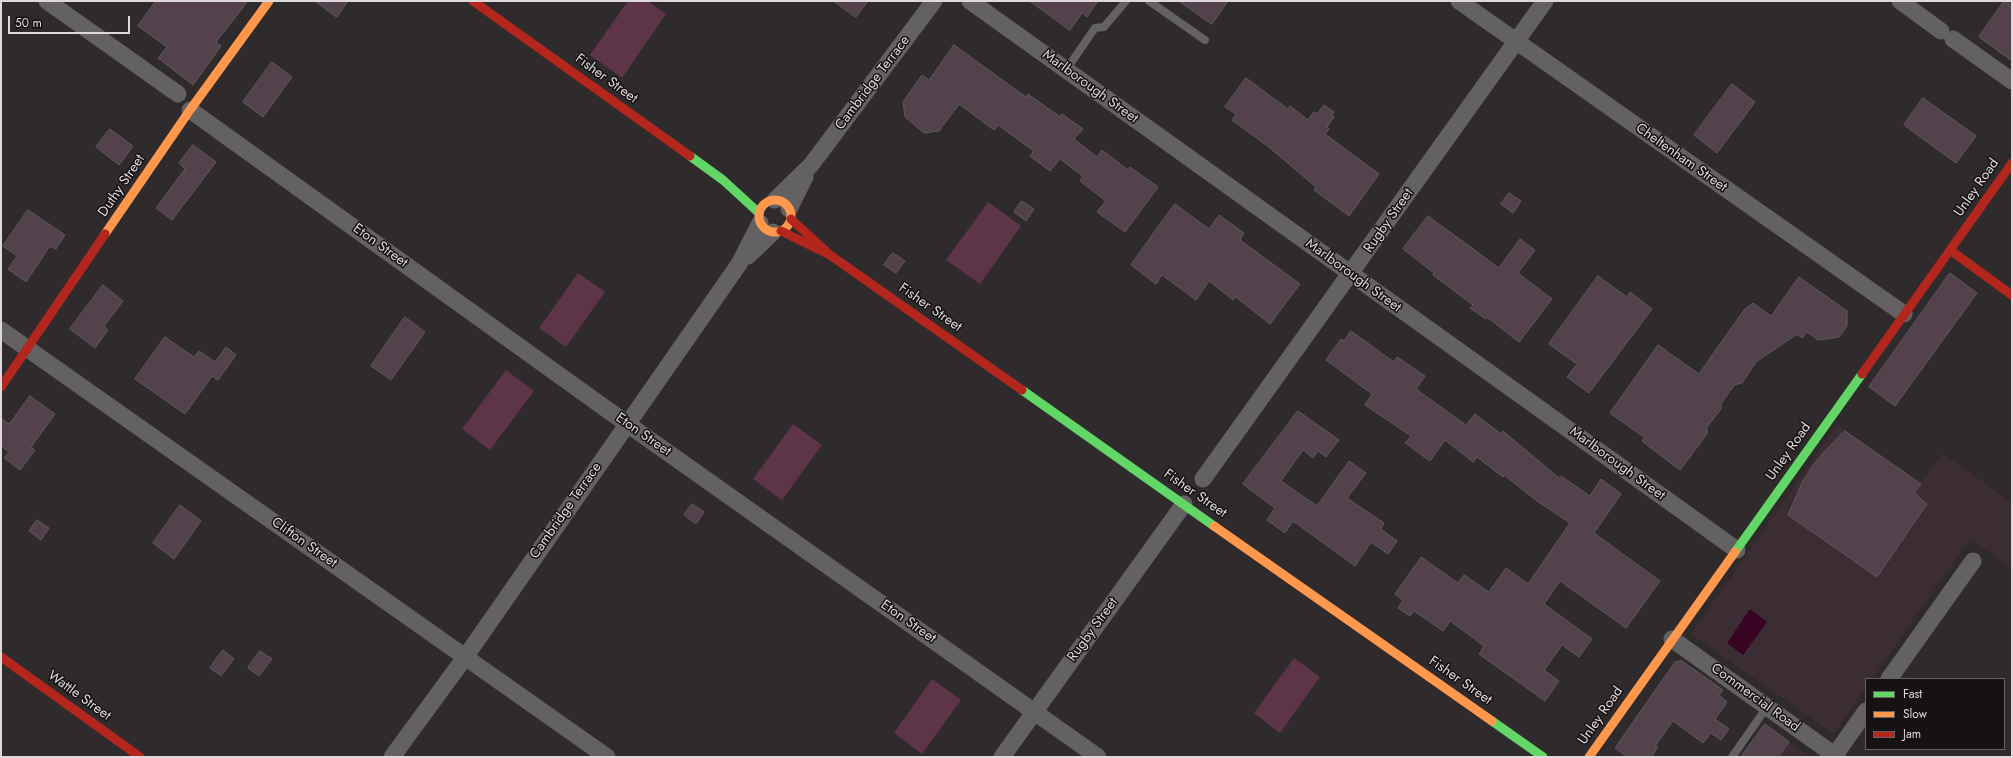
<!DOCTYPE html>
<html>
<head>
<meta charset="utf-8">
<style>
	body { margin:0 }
	#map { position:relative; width:2013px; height:758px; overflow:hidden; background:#2f2a2c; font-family:Jost,sans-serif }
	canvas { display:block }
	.frame { position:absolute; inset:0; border:2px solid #ded8da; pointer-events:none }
	.legend { position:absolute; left:1865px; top:678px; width:140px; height:72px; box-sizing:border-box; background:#161214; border:1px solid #666163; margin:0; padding:5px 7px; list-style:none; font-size:12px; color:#ded8da }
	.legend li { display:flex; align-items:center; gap:8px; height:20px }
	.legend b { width:20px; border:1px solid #666163 }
	.scale { position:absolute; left:8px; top:16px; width:122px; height:18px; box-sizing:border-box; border:2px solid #ded8da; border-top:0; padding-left:5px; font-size:12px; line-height:14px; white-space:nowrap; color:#ded8da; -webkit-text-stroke:3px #161214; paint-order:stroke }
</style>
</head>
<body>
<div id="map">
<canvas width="2013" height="758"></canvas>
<div class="frame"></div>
<ul class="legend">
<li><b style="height:5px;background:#63d668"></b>Fast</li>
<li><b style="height:5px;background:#ff974d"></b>Slow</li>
<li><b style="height:5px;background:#b3261e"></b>Jam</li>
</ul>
<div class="scale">50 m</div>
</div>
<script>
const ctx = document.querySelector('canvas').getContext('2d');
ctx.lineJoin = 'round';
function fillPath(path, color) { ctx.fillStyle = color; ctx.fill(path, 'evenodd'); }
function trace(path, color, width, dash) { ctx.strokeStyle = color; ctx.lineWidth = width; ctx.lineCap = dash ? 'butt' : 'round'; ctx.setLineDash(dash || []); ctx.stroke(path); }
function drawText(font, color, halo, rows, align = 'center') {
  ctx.font = font + ' Jost,sans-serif'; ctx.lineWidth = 3; ctx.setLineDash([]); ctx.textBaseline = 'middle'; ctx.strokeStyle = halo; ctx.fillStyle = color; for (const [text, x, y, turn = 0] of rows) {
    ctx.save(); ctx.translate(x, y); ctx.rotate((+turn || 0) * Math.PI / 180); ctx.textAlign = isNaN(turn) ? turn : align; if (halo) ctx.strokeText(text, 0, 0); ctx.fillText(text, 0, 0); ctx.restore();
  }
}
const built = new Path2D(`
	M1837,425L1920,484L1943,453L2012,503V565L2010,567L1970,539L1872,679H1866V688L1834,734L1691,634Z
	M1765,724L1810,757H1741Z`);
const green = new Path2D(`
	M628,1H648L666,14L622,78L590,55Z
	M988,202L1021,226L980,284L946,260Z
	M578,273L605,292L566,347L539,328Z
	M506,370L534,391L490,450L462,429Z
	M793,424L822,445L782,500L753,479Z
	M1294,658L1320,677L1280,733L1254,713Z
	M932,679L961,700L922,754L894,733Z`);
const water = new Path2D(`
	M1750,609L1767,622L1743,655L1727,643Z`);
const building = new Path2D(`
	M156,1H248L216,42L221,46L193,85L158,58L167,47L138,26Z
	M315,1H348L337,17Z
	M834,1H868L856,17Z
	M1030,1H1098L1087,17L1082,13L1070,30Z
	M1179,1H1228L1212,24Z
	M2004,1H2012V61L1979,37Z
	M954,45L1026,97L1028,94L1060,117L1062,114L1083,129L1074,139L1097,157L1102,150L1128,170L1130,167L1158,187L1125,232L1097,212L1106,201L1080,181L1083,176L1060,159L1050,171L1030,156L1034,151L998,125L994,130L959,104L939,131L924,133L905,117L903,102L922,75L929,80Z
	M272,62L292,77L263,117L243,102Z
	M1246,78L1288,109L1290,106L1308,120L1314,112L1317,114L1324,105L1334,112L1332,116L1334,117L1327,127L1329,129L1325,134L1379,174L1349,216L1314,190L1316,187L1270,148L1232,120L1236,114L1225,107Z
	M1732,84L1755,102L1717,153L1694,135Z
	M1923,98L1976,136L1956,163L1904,125Z
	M110,129L133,146L119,165L96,147Z
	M193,145L216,162L172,220L156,208L185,169L179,163Z
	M1509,193L1521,201L1513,213L1501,204Z
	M1022,201L1034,209L1026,221L1014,212Z
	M1175,204L1209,229L1219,215L1244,233L1240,240L1300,284L1270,324L1236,297L1233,300L1209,281L1196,300L1162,275L1156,284L1131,265Z
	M28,210L65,235L56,249L50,246L26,282L8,269L17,256L3,246Z
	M1428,216L1499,268L1520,239L1535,250L1518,273L1552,299L1519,342L1487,317L1486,319L1470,308L1473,305L1433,275L1434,273L1403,249Z
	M893,253L905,261L896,273L884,265Z
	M1950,273L1977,293L1895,406L1869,387Z
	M1598,276L1627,297L1630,292L1652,309L1589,393L1567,377L1577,364L1549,344Z
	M1799,277L1847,311V326L1839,337L1818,340L1807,332L1802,338L1797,334L1756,362L1742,383L1734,385L1721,404V409L1707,427V434L1680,470L1642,441L1645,438L1610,413L1658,345L1699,374L1744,310L1753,303L1771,316Z
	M103,285L123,301L104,326L108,330L95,348L70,329Z
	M405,317L425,332L391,380L371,366Z
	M1351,331L1394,362L1397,357L1425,376L1416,389L1466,425L1475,414L1501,434L1503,431L1559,478L1561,476L1590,496L1601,479L1621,494L1594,533L1660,581L1626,628L1560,581L1544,604L1592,639L1579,657L1562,645L1544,670L1559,681L1545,701L1479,654L1484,646L1450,621L1443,631L1414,611L1410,616L1398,608L1403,600L1395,594L1421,557L1458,583L1464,575L1489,592L1506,568L1528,584L1570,523L1537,501L1504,475L1503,477L1477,457L1473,462L1445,440L1430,461L1405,443L1411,436L1365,405L1372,394L1326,360L1341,339L1344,341Z
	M165,337L194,357L199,351L215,362L226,347L236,355L218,380L212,376L185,414L135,379Z
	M30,396L55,414L31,447L35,450L20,470L4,458L9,452L1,446V418L9,424Z
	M1298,411L1339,440L1326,457L1318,451L1313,458L1303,450L1281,481L1317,506L1349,461L1366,473L1347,498L1384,523L1381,529L1397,541L1388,554L1371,542L1355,566L1293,521L1285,533L1267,520L1275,508L1243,484Z
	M1845,431L1921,484L1914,493L1927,504L1877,577L1788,515L1801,485L1811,468L1824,452Z
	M692,504L704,512L696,524L684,515Z
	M180,505L201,521L174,559L153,543Z
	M37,520L49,528L41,540L29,531Z
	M223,650L234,659L221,676L210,668Z
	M260,651L272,659L259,676L248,668Z
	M1682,661L1723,690L1719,695L1727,702L1715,719L1729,729L1721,740L1711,733L1703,743L1673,721L1655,746L1658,747L1651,757H1627L1615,748L1675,662Z
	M1765,724L1789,742L1778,757H1741Z`);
const lane = new Path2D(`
	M1149,1L1205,40
	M1066,70L1095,28L1104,27L1126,1
	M1732,757L1767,707`);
const street = new Path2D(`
	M47,1L178,94
	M970,1L1737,550
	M1459,1L1904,314
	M1900,1L1941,31
	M1953,39L2012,81
	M190,110L609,411L1098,757
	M775,200L811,165L934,1
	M789,209L805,177
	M748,256L773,232
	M1,330L607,757
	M1203,479L1545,1
	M1672,639L1837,757
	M1889,679L1973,561
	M1835,755L1866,711
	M392,757L466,656L739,264L760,223
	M1002,757L1184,504`);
const fast = new Path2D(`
	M690,156L723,180L759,213
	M1022,390L1214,526
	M1735,552L1862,374
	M1492,721L1543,757`);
const slow = new Path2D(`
	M759 216a16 16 0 1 1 32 0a16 16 0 1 1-32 0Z
	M105,234L190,110L269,1
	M1214,526L1492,721
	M1589,757L1735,552`);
const jam = new Path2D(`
	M473,1L690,156
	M781,231L830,255L791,219
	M1950,250L2012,295
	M830,255L1022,390
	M1862,374L2012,163
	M1,387L105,234
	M1,657L140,757`);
const streetNames = [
	["Fisher Street",606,79,36],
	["Cambridge Terrace",873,83,-53],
	["Marlborough Street",1090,87,36],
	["Cheltenham Street",1681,158,35],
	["Duthy Street",122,186,-56],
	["Unley Road",1977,188,-55],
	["Rugby Street",1389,221,-55],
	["Eton Street",380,246,36],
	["Marlborough Street",1353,276,36],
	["Fisher Street",930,308,35],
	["Eton Street",643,435,35],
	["Unley Road",1789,452,-55],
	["Marlborough Street",1617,464,36],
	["Fisher Street",1195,494,35],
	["Cambridge Terrace",566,511,-55],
	["Clifton Street",304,543,35],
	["Eton Street",908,622,35],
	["Rugby Street",1093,630,-54],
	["Fisher Street",1460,681,35],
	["Wattle Street",79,696,36],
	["Commercial Road",1755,698,36],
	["Unley Road",1601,716,-55]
];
fillPath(built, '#3b2d33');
fillPath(green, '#5e3449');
fillPath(water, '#370423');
fillPath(building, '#53424b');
trace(building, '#5e5a5c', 1);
trace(lane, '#636162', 8);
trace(street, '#636162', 17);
trace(fast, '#63d668', 9);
trace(slow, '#ff974d', 9);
trace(jam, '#b3261e', 9);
drawText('14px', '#ded8da', '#161214', streetNames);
</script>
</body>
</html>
